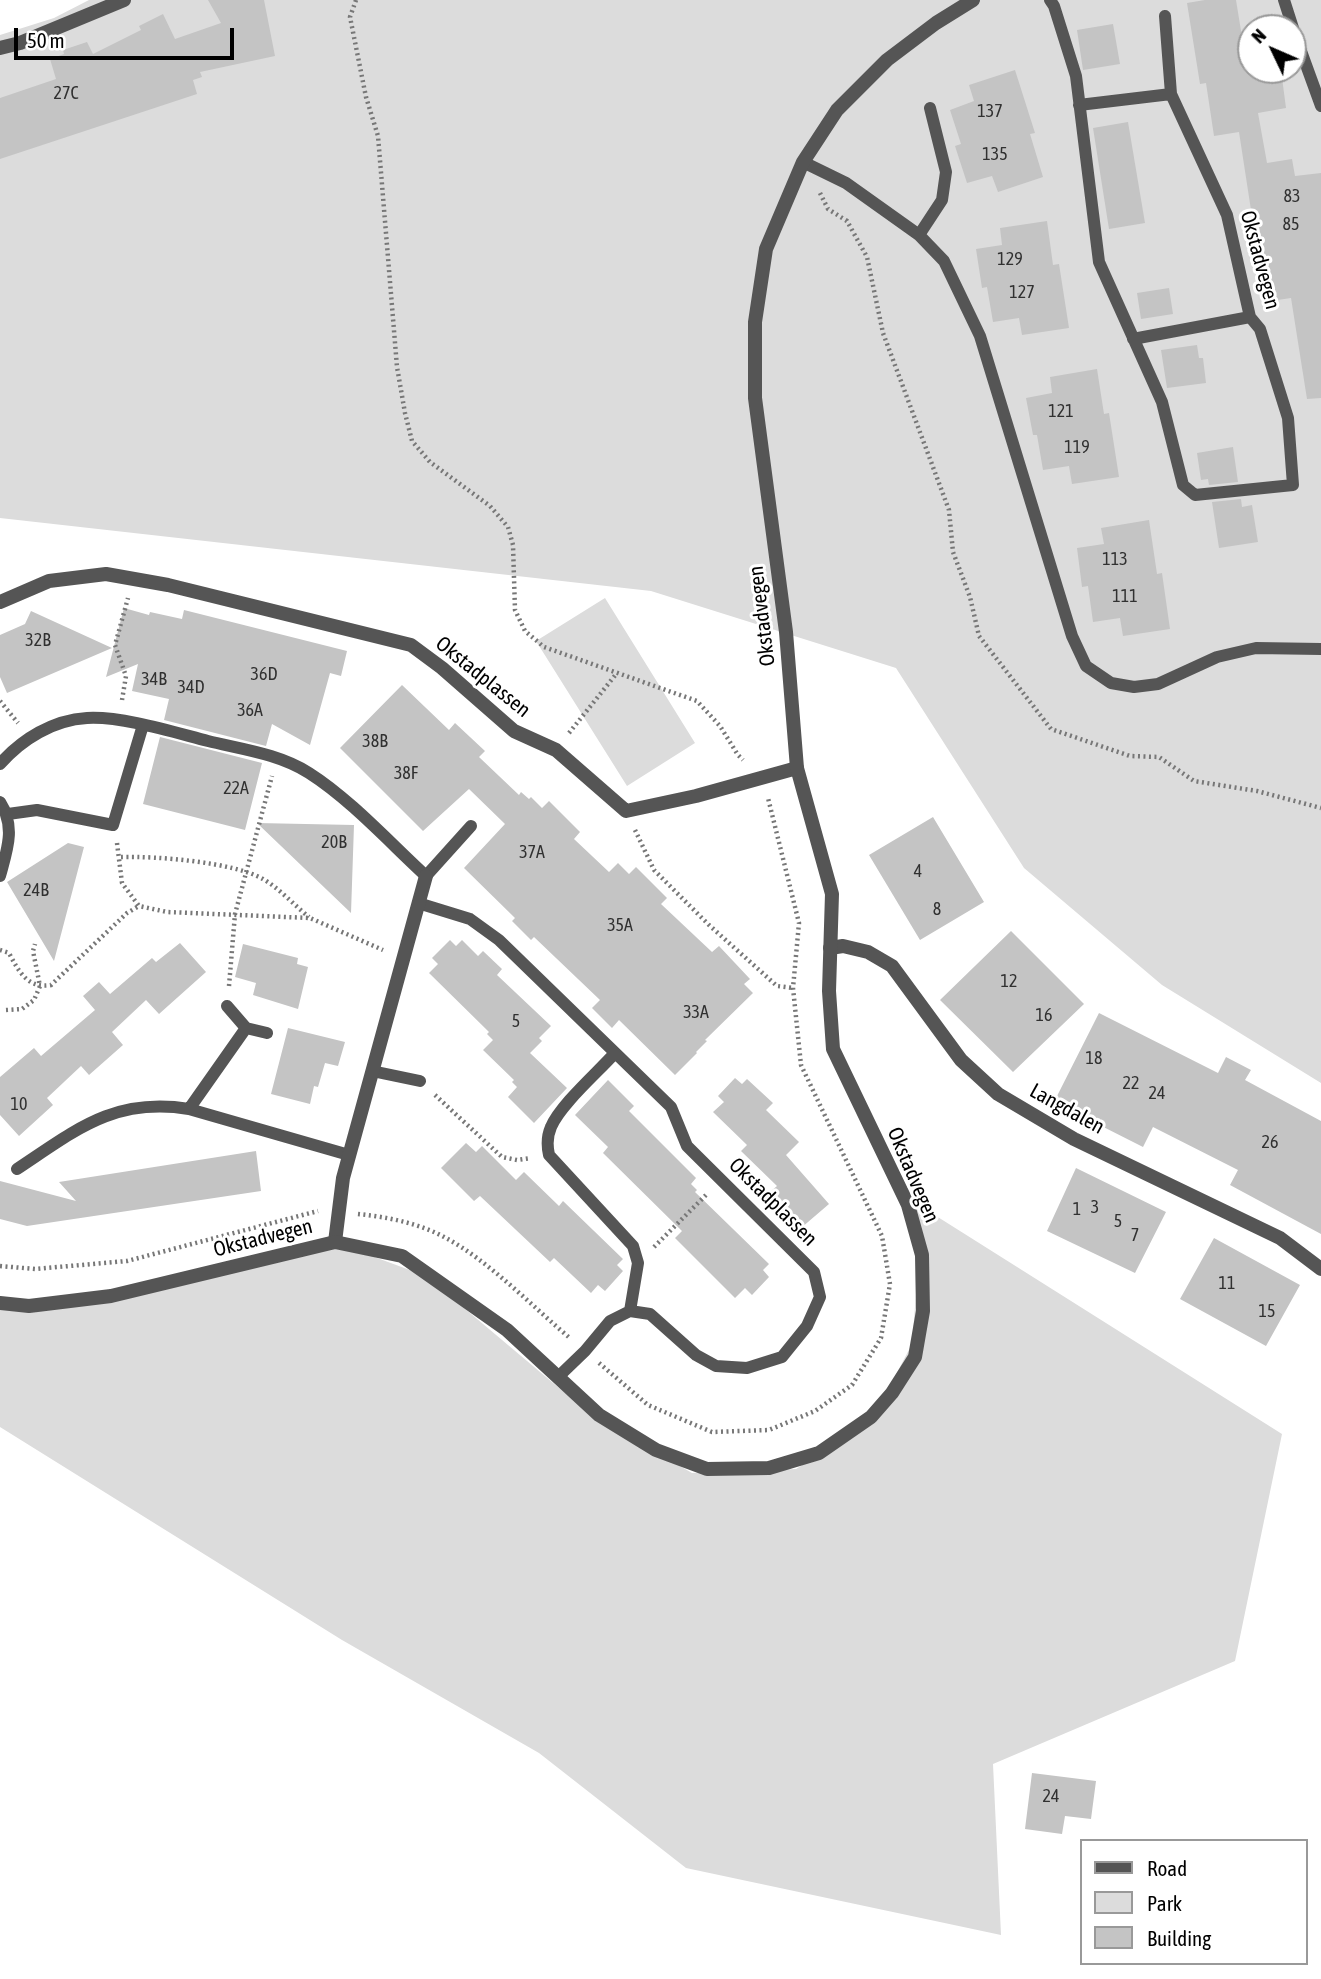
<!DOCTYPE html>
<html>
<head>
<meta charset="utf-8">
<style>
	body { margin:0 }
	#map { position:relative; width:1321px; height:1979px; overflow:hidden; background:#fff; font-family:"Asap Condensed",sans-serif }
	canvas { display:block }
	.legend { position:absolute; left:1080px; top:1839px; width:228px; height:126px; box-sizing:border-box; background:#fff; border:2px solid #999; margin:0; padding:9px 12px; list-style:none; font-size:21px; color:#000 }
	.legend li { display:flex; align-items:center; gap:14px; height:35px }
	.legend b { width:35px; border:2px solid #999 }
	.north { position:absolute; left:1237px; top:14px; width:70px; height:70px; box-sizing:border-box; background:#fff; border:2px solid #999; border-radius:50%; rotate:314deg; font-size:19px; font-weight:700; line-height:28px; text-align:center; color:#000 }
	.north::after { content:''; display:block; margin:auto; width:24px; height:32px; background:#000; clip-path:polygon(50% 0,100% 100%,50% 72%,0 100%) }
	.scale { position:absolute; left:14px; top:28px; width:220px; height:32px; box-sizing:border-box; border:4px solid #000; border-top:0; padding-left:9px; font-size:21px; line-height:24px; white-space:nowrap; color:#000; -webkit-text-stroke:5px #fff; paint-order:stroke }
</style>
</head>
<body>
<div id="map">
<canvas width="1321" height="1979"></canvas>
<ul class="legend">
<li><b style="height:9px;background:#555"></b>Road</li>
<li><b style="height:19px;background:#dcdcdc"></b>Park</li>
<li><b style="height:19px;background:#c4c4c4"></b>Building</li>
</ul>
<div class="north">N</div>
<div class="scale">50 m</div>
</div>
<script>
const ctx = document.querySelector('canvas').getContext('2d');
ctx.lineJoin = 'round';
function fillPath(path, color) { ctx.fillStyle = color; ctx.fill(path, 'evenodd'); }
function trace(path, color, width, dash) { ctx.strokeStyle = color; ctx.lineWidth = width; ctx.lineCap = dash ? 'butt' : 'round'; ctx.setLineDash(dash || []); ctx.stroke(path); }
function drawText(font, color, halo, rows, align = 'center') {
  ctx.font = font + ' "Asap Condensed",sans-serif'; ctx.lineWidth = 6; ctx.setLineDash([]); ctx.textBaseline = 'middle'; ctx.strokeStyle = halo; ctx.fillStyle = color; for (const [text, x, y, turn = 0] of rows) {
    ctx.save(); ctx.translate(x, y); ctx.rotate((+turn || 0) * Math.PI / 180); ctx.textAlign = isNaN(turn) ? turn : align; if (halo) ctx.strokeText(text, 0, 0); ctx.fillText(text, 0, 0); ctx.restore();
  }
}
const green = new Path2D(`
	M89,0H1321V1083L1162,985L1024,868L896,668L651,591L0,518V35L54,18ZM1251,28H1293V70H1251Z
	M605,598L695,743L627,786L536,641Z
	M914,1202L1282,1434L1235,1661L993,1764L1001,1935L686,1868L539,1753L342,1640L0,1427V1304L140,1293L323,1238L426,1276L590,1414L692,1473L796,1469L871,1422L912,1344L919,1257Z`);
const building = new Path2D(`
	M208,0H264L275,56L200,72L202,77L193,80L197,94L0,159V98L56,79L50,59L64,54L63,50L87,42L93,54L141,30L139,26L163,14L175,39L221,23Z
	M1205,0H1236L1248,74L1268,70H1281L1286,108L1258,113L1267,163L1292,159L1295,176L1321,173V398L1307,399L1291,298L1271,301L1263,248L1257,249L1239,132L1214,136L1206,83L1200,84L1187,3Z
	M1113,24L1120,64L1083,70L1077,30Z
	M1015,70L1035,133L1030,134L1043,177L998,192L992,176L967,183L955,146L961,144L950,110L974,101L969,85Z
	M1128,122L1145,223L1109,229L1093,128Z
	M1047,221L1053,265L1059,264L1069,328L1022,335L1019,318L993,322L987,287L982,288L976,249L1002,245L1000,228Z
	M1169,288L1173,314L1141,319L1137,293Z
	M1197,345L1199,358H1203L1206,383L1167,388L1161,350Z
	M1097,369L1104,414L1109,413L1119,477L1072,484L1069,466L1043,470L1037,435H1033L1026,398L1052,393L1050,377Z
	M1233,447L1238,482L1209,485L1208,479L1201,480L1197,453Z
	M1241,499L1242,507L1252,505L1258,542L1219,548L1212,502Z
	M1149,520L1157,574L1162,573L1170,629L1123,636L1120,618L1093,622L1088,586L1082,587L1077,548L1104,544L1101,528Z
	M124,608L149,615L150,612L182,619L184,610L347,651L341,676L330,673L310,745L272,724L266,746L164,720L169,699L132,691L138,664L106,677Z
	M31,611L112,648L7,693L0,677V635L25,624Z
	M402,685L449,730L455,723L485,751L479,757L519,795L521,792L529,799L531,797L542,808L549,801L580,832L574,839L609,872L618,863L629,874L636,867L667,898L661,904L712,952L719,946L750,979L744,984L753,993L705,1040L707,1041L696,1052L697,1053L675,1075L619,1020L612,1028L592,1008L600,1000L534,937L531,940L512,921L515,918L464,868L505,824L469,789L423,831L340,748Z
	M160,737L262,763L245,830L143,804Z
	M933,817L984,902L920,940L869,855Z
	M257,823L354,825L351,913Z
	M68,843L84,847L54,961L7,882Z
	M1011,931L1084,1004L1013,1072L940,1000Z
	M450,940L456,946L462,940L478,956L483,951L502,969L497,975L551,1026L539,1038L542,1041L530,1053L567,1088L534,1123L508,1097L517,1087L512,1082L514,1080L483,1050L493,1040L487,1034L489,1032L429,973L438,964L432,958Z
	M180,943L206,972L159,1014L146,1000L112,1032L123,1045L89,1075L81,1066L47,1098L53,1105L19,1136L0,1115V1077L34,1048L41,1056L95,1010L83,996L99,982L110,994L152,958L156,962Z
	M243,944L298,958L297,964L308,967L298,1009L253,995L256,983L235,977Z
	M1099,1013L1218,1073L1226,1057L1251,1070L1245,1080L1321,1121V1234L1230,1185L1238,1170L1153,1127L1143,1147L1054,1102Z
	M288,1028L345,1042L338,1066L325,1063L318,1087L314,1086L310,1104L271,1094Z
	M735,1078L742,1084L747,1079L773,1103L766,1110L799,1142L786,1155L829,1204L801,1228L792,1217L786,1223L769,1204L775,1198L770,1192L777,1186L741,1151L747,1145L713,1112L724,1102L718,1096Z
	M608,1080L634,1106L629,1111L696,1178L691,1184L697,1190L695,1192L769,1264L763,1270L769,1277L752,1295L745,1288L735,1298L675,1238L682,1231L603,1153L608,1147L575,1115Z
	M466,1143L476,1152L482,1146L516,1180L524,1172L559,1206L563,1201L623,1259L617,1265L623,1271L605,1291L598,1285L591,1293L554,1258L550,1262L480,1196L474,1201L441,1168Z
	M256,1151L261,1191L27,1226L0,1219V1181L76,1201L59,1182Z
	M1076,1168L1166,1212L1135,1273L1047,1231Z
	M1214,1238L1300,1285L1266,1346L1180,1299Z
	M1032,1773L1096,1781L1091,1819L1065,1816L1062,1834L1025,1829Z`);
const path = new Path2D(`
	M356,0L350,17L366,97L378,136L397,367L405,413L412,441L430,462L490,506L508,527L513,545L515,610L525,631L544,647L697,701L720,726L738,755L743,760
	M820,193L828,209L847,221L867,257L883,333L949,510L953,552L970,597L979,636L1051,729L1130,756L1159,757L1194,781L1257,791L1321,808
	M122,700L126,676L115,645L128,598
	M0,701L18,723
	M569,733L617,673
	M635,830L654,870L709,925L777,986L793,988
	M117,843L122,883L139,906L167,912L310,918L383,950
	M121,857C156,856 233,862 263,879C280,889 294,905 309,917
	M0,950L9,953C19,972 28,989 51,985L127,913L139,906
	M229,986L235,914L272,776
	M6,1010L22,1009L34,1000L40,986L33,951L35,944
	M435,1095L502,1157L517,1160L531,1158
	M358,1214C387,1217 419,1223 446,1238C489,1261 533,1307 571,1339
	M654,1247L707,1194
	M0,1266L35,1269L127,1261L318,1211
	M599,1363L648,1405L712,1432L769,1430L815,1411L852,1385L881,1338L890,1284L882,1236L801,1065L793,988L799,923L768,798`);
const service = new Path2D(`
	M1050,0L1054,6L1076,76L1099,262L1162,402L1183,485L1195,495L1293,485L1288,418L1260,329L1250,317L1227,215L1171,94L1165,16
	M1284,0L1293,28
	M1293,29L1321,106
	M1079,105L1171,94
	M803,162L846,183L919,235L944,261L980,336L1072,636L1086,666L1111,683L1134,687L1158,684L1217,657L1256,648L1321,649
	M919,235L942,200L946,172L930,108
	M1133,339L1250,317
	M0,764C22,739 53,720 87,718C122,716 173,732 208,741C241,749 280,754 309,773C350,799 390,843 426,876L471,826
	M0,802C16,827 7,850 0,876
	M8,814L37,810L113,825L143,725
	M418,903L470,919L499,940L671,1107L687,1146L814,1272L820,1297L807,1326L782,1357L747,1368L716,1366L696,1355L650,1314L630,1311L610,1321L585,1351L558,1377
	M227,1006L246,1028
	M614,1054C598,1072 560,1105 551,1127C547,1136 547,1146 549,1155L633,1246L638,1263L630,1311
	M372,1071L420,1081
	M189,1109L246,1028L267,1033
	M17,1169C76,1130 114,1097 189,1109L349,1155`);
const minor = new Path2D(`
	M0,48L20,43L124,0
	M0,602L49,581L106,574L168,585L411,645L442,668L514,731L556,750L626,811L696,796L797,768
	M830,948L843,946L868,952L892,966L961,1060L998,1094L1074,1139L1280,1238L1321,1269
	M335,1242L343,1178L426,876`);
const tertiary = new Path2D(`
	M0,1303L29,1306L111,1296L335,1242L402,1256L507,1330L599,1415L656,1450L707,1469L769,1468L819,1453L871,1417L892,1393L915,1357L923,1311L922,1255L908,1205L833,1049L829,991L832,894L797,768L786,632L755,398V322L766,249L803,162L837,110L887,60L936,23L973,0`);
const numberNames = [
	["27C",66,93],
	["137",990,111],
	["135",995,154],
	["83",1292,196],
	["85",1291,224],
	["129",1010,259],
	["127",1022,292],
	["121",1061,411],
	["119",1077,447],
	["113",1115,559],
	["111",1125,596],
	["32B",38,640],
	["36D",264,674],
	["34B",154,679],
	["34D",191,687],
	["36A",250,710],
	["38B",375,741],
	["38F",406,773],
	["22A",236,788],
	["20B",334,842],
	["37A",532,852],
	["4",918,871],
	["24B",36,890],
	["8",937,909],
	["35A",620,925],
	["12",1009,981],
	["33A",696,1012],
	["16",1044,1015],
	["5",516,1021],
	["18",1094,1058],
	["22",1131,1083],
	["24",1157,1093],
	["10",19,1104],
	["26",1270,1142],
	["3",1095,1207],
	["1",1077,1209],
	["5",1118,1221],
	["7",1135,1235],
	["11",1227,1283],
	["15",1267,1311],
	["24",1051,1796]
];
const streetNames = [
	["Okstadvegen",1260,260,75],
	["Okstadvegen",762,616,-97],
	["Okstadplassen",483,677,39],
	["Langdalen",1067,1109,29],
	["Okstadvegen",913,1175,67],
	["Okstadplassen",773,1202,45],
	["Okstadvegen",263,1238,-14]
];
fillPath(green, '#dcdcdc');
fillPath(building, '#c4c4c4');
trace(path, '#777', 4.5, [2, 3.5]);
trace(service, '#555', 12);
trace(minor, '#555', 14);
trace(tertiary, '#555', 14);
drawText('18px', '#313131', null, numberNames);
drawText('21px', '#000', '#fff', streetNames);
</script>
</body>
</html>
